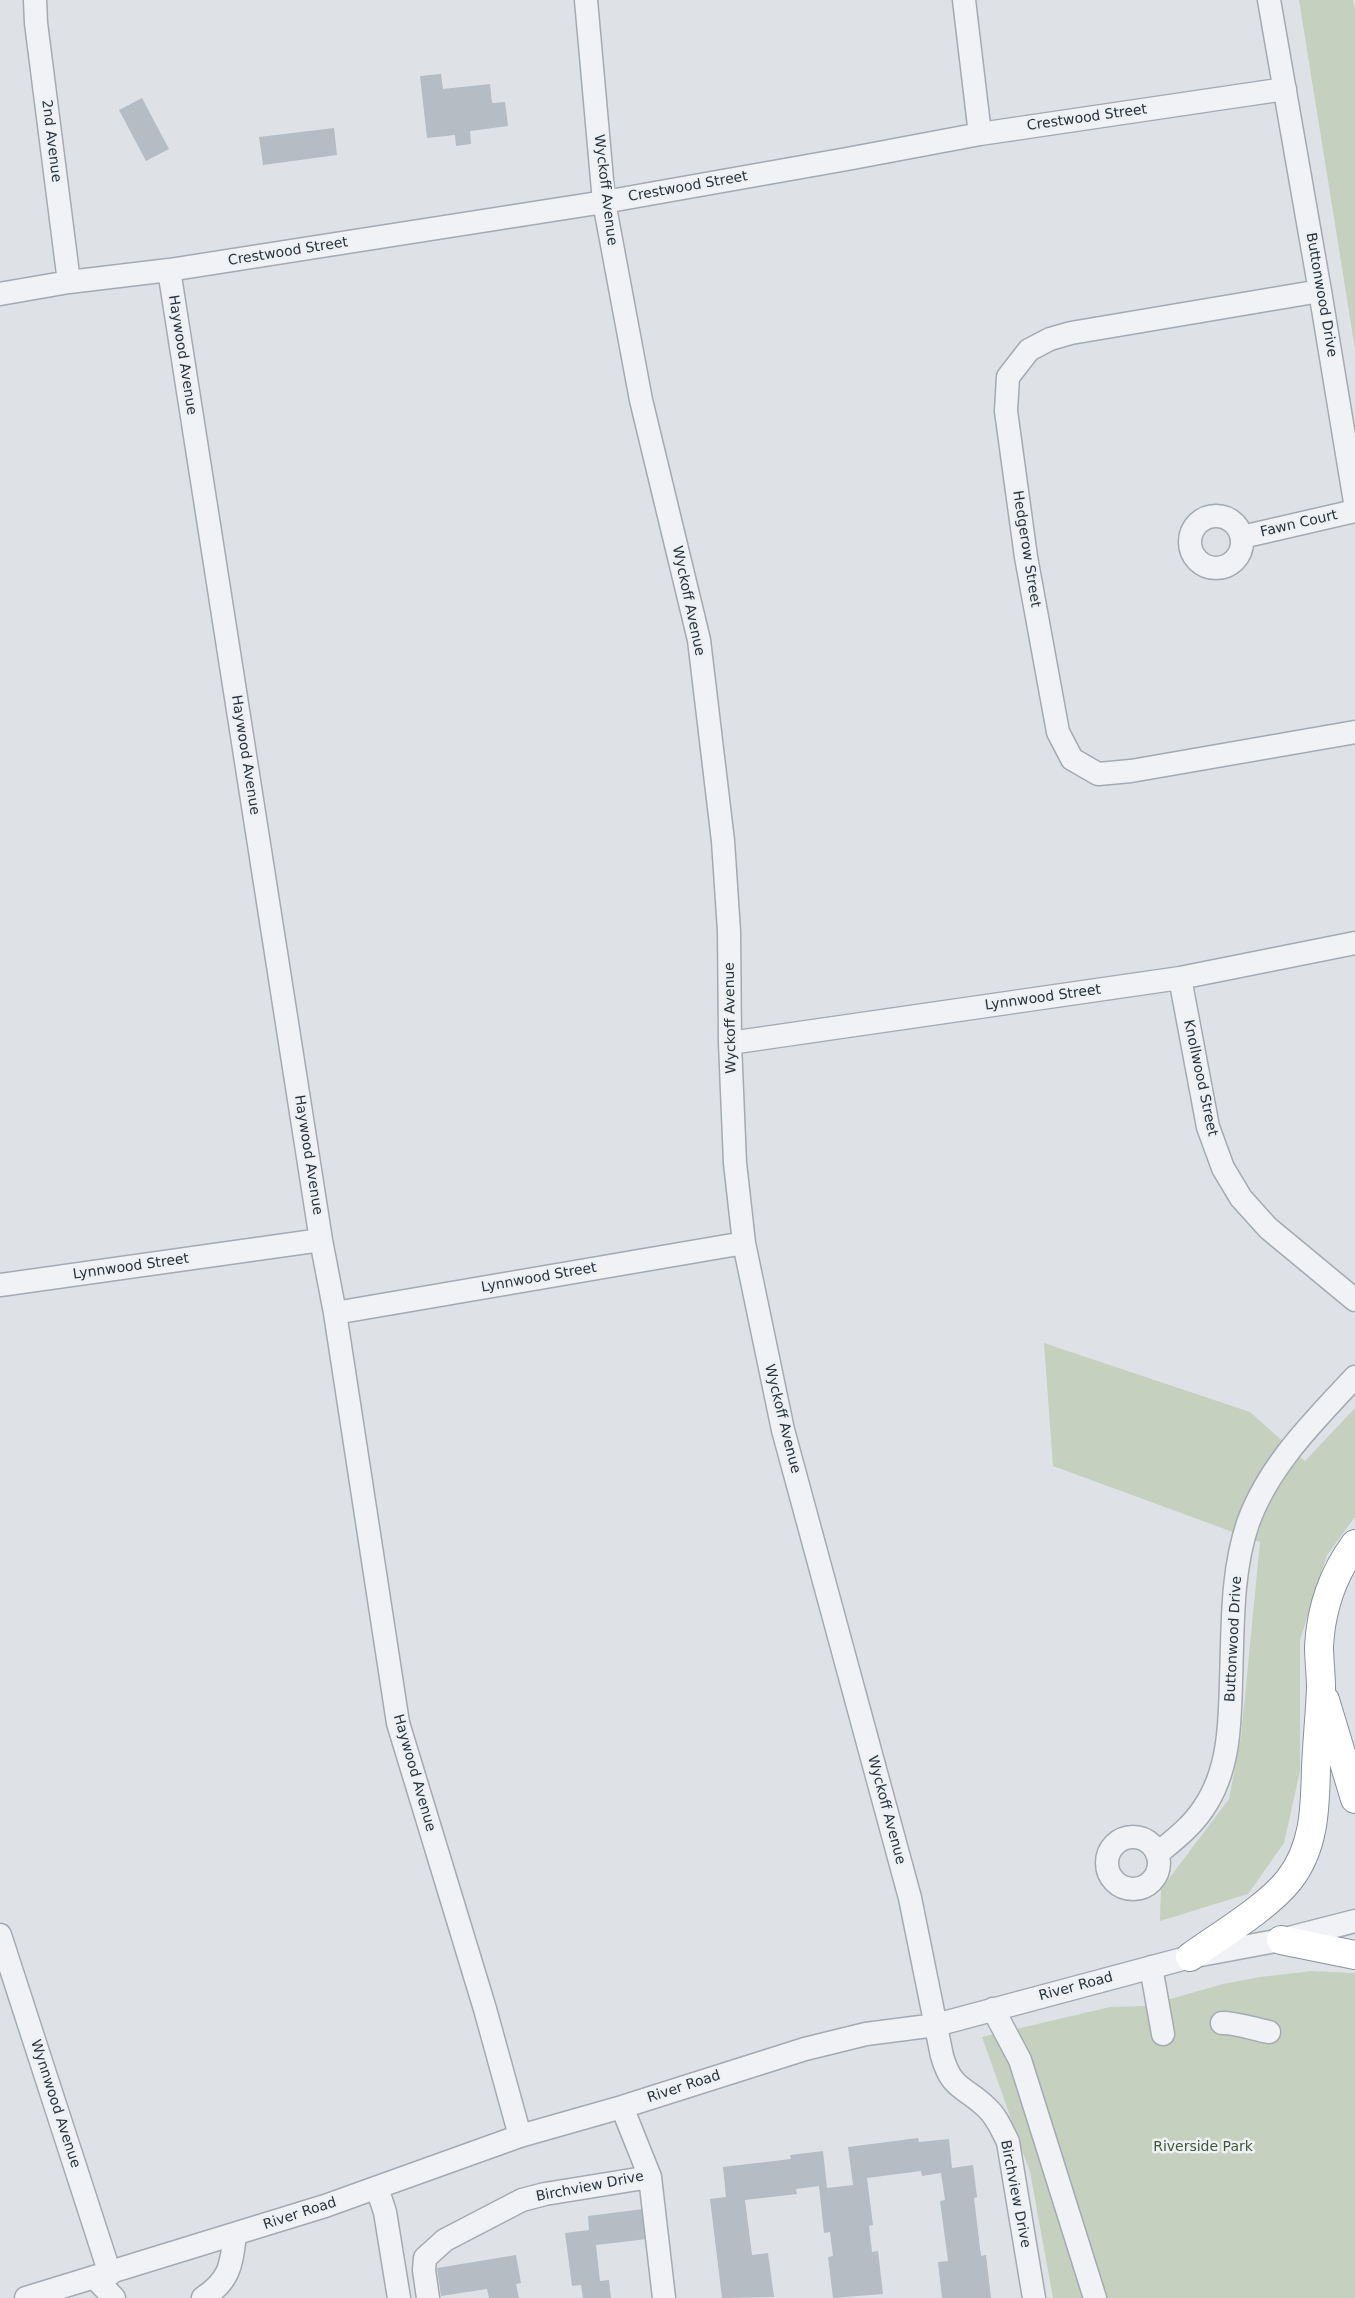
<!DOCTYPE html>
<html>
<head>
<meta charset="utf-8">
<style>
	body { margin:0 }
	canvas { display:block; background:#dee2e7 }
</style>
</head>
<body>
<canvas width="1355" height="2298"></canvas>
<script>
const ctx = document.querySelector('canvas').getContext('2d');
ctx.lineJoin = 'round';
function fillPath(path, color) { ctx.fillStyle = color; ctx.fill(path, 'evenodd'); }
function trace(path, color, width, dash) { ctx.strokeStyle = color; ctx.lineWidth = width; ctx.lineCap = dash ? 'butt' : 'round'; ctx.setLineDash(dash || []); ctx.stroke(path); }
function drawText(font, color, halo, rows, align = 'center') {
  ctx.font = font + ' "DejaVu Sans",sans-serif'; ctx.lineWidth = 5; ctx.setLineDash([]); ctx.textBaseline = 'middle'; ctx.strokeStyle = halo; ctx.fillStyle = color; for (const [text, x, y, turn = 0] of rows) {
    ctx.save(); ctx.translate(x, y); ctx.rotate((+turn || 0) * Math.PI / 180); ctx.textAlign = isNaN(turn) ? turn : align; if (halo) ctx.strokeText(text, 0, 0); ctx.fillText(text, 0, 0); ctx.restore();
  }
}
const green = new Path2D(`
	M1299,0H1353L1355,10V349Z
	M1044,1343L1250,1412L1305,1461L1355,1408V1517L1327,1555L1300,1640V1771L1284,1843L1248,1894L1160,1921L1161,1889L1229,1799L1241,1737L1260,1542L1053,1466Z
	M1312,1971L1355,1973V2298H1053L1030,2172L982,2037L1110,2007L1146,2006L1223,1984L1260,1977Z`);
const building = new Path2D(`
	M441,74L443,89L490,84L492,103L505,102L508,126L470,131L471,144L456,146L455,135L427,138L420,76Z
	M142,98L169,149L146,161L119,110Z
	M334,128L337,155L263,165L259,137Z
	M918,2138L919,2142L949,2139L952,2168L973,2165L977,2197L974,2198L981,2256L986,2255L991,2298H942L938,2262L948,2261L940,2201L945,2200L941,2173L922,2176L921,2171L867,2178L873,2225L869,2226L872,2252L878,2251L883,2294L833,2298L828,2257L833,2256L830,2232L824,2233L819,2186L796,2189L797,2194L745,2200L752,2255L768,2253L774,2297L722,2298L710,2199L726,2197L723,2167L791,2159L790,2155L823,2151L827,2188L853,2185L848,2147Z
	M643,2209L647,2239L596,2245L600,2281L609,2280L611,2298H583L581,2285L572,2286L565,2233L589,2230L588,2216Z
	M516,2255L521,2283L516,2284L519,2298H489L487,2289L441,2296L437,2268Z`);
const minor = new Path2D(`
	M35,0L36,23L69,282
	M586,0L604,202L641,400L699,640L723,841L729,931L730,1043L735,1163L744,1243L783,1430L910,1898L942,2056C952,2091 965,2086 987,2108C997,2117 1002,2130 1008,2142L1034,2298
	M964,0L980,134
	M1269,0L1320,291L1355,502
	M169,270L321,1240L335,1313L398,1723L485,2009L520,2136
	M1320,291L1071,333L1050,339L1029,350L1008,377L1006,411L1026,557L1058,732L1072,759L1098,774L1131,771L1355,732
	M0,294L69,282L169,270L604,202L847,159L980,134L1285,89
	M1190 542a26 26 0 1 1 52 0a26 26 0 1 1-52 0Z
	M1242,537L1355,511
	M1180,978L1208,1127L1223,1168L1241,1198L1268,1228L1355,1300
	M730,1043L1180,978L1355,943
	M0,1285L321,1240
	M335,1313L744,1243
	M1107 1863a26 26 0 1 1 52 0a26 26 0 1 1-52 0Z
	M1157,1854C1174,1840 1191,1827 1203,1809C1229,1772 1230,1725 1231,1681C1233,1628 1231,1573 1248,1523C1269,1465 1314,1421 1355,1377
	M0,1935L110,2274
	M1151,1967L1163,2034
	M993,2009L1020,2060L1095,2298
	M1222,2023C1238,2023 1253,2029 1269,2032
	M622,2107L650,2177L664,2298
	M377,2188L385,2212L399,2298
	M95,2278L114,2298
	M26,2298L325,2206L520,2136L622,2107L805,2049L866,2034L936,2025L1190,1957L1281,1940L1355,1921
	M203,2298C230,2280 231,2266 235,2235
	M428,2298L424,2270L425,2258L445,2240L522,2200L545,2194L650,2177`);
const highway = new Path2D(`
	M1325,1700L1355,1799
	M1281,1940L1355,1955
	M1190,1957C1219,1936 1268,1907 1289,1880C1315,1847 1315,1807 1316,1768C1317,1741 1320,1715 1321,1688C1321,1674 1319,1660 1319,1646C1321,1609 1333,1574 1355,1544`);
const streetNames = [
	["Crestwood Street",1087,118,-8],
	["2nd Avenue",51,141,83],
	["Crestwood Street",688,187,-10],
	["Wyckoff Avenue",605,190,83],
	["Crestwood Street",288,252,-9],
	["Buttonwood Drive",1321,295,80],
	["Haywood Avenue",182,355,81],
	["Fawn Court",1299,524,-13],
	["Hedgerow Street",1026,549,81],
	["Wyckoff Avenue",688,601,78],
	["Haywood Avenue",245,755,81],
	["Lynnwood Street",1043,998,-8],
	["Wyckoff Avenue",731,1018,-91],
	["Knollwood Street",1200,1078,78],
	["Haywood Avenue",308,1155,81],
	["Lynnwood Street",131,1267,-8],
	["Lynnwood Street",539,1278,-10],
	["Wyckoff Avenue",782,1419,76],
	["Buttonwood Drive",1234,1639,-87],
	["Haywood Avenue",414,1773,74],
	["Wyckoff Avenue",886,1810,75],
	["River Road",1076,1987,-15],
	["River Road",684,2087,-18],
	["Wynnwood Avenue",55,2104,72],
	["Birchview Drive",590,2187,-11],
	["Birchview Drive",1015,2194,79],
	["River Road",300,2214,-18]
];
const parkNames = [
	["Riverside Park",1203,2147]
];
fillPath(green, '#c5d0bf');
fillPath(building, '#b5bcc3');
trace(minor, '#a4aab1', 25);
trace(highway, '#86919d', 30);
trace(minor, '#f0f2f5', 22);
trace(highway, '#fff', 28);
drawText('14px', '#28323d', '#edf1f4', streetNames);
drawText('14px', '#405835', '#edf1f4', parkNames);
</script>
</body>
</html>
